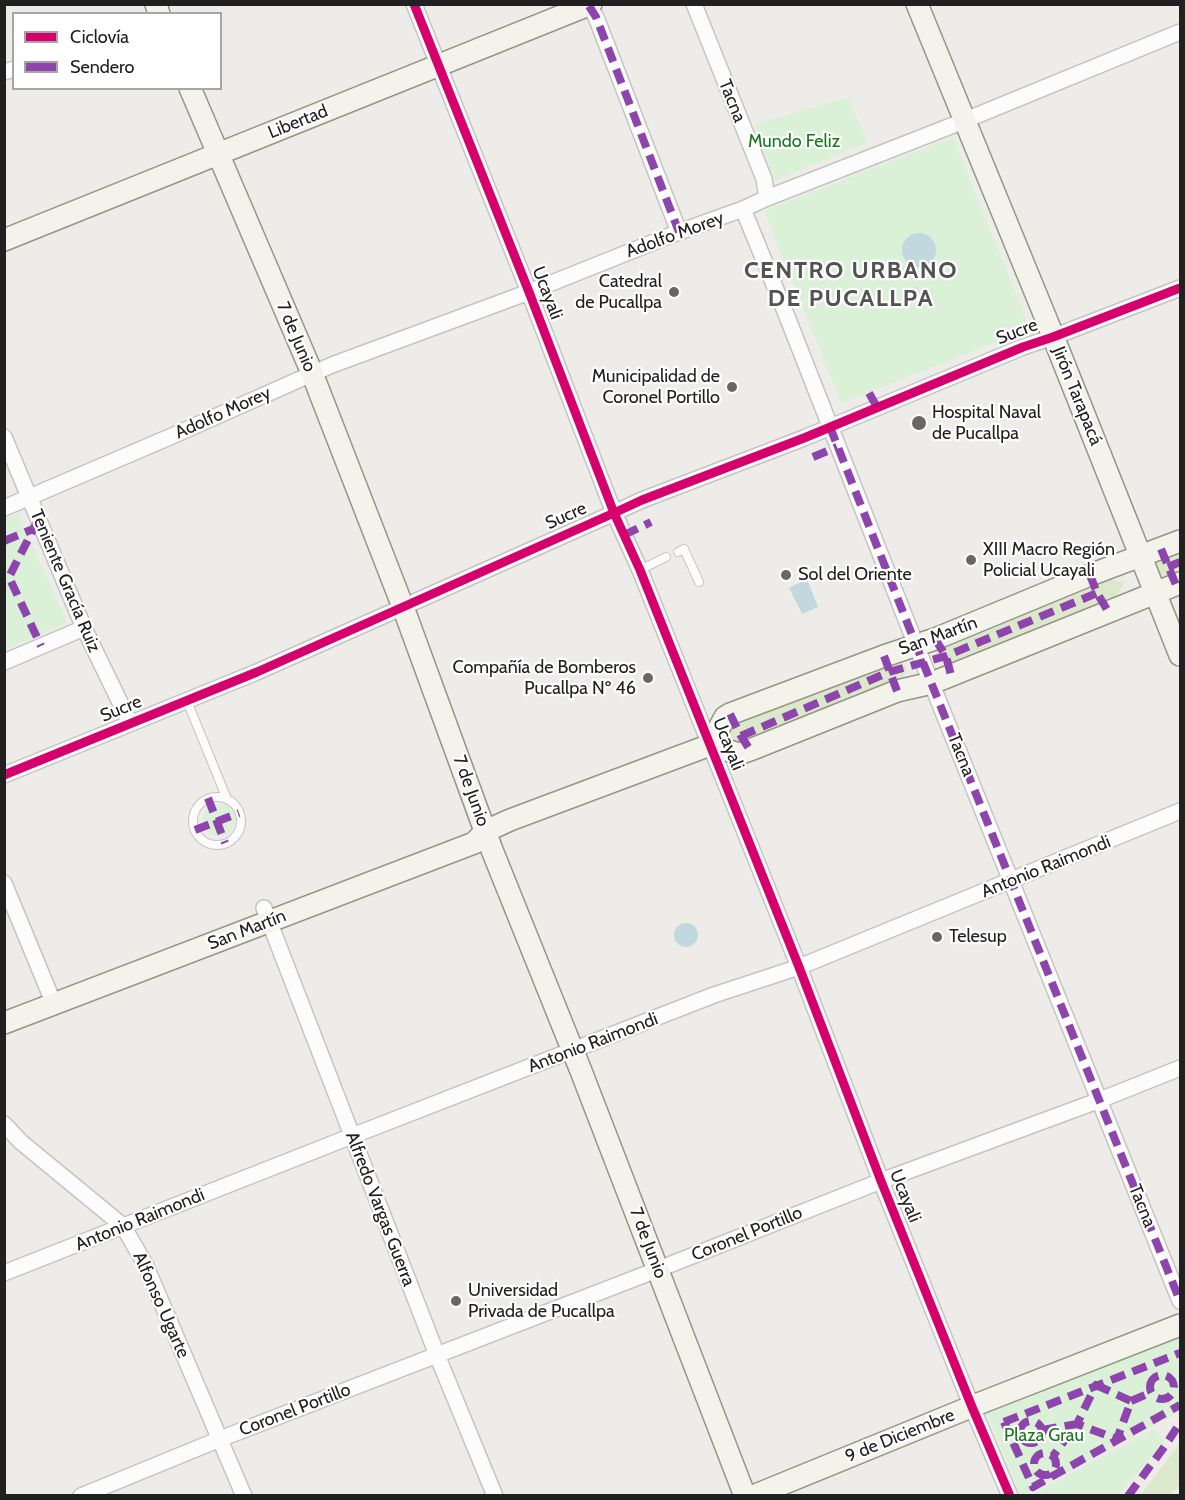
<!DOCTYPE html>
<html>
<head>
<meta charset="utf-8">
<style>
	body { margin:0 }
	#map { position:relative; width:1185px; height:1500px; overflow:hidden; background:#eeece9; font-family:Cabin,sans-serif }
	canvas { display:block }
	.frame { position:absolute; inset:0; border:6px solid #202020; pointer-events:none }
	.legend { position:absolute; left:12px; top:12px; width:210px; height:78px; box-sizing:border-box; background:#fff; border:2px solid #a6a6a6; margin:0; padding:8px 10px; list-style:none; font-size:18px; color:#202020 }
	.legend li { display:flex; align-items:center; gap:12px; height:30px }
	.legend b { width:30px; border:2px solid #a6a6a6 }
</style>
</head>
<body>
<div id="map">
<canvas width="1185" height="1500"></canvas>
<div class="frame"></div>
<ul class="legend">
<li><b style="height:8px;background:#d6006c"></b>Ciclovía</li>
<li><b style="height:8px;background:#8e44ad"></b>Sendero</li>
</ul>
</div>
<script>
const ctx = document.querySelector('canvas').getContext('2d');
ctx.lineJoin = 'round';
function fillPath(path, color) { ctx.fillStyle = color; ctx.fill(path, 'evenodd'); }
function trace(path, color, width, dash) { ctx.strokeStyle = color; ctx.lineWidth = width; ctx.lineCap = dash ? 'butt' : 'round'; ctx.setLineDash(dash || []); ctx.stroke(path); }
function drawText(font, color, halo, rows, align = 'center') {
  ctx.font = font + ' Cabin,sans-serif'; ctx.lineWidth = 4.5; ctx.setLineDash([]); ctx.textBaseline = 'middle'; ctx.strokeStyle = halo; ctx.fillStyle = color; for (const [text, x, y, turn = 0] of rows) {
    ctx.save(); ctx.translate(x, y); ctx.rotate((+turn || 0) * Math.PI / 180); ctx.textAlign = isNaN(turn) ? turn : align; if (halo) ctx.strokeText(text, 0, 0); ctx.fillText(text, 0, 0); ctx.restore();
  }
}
const grass = new Path2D(`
	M1180,550V576L1168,581L1154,574L1155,561Z
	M1100,578L1125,582L1111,605L953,669L933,658L937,648Z
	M888,659L907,667L902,682L741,750L729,737L731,723Z
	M1180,1443V1485L1170,1495L1140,1496Z`);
const park = new Path2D(`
	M849,97L867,143L774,181L755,124Z
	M953,137L1030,329L841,403L764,211Z
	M18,513L67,623L5,649V519Z
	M203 820a16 16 0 1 1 32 0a16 16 0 1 1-32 0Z
	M1180,1335V1412L1024,1495H1021L987,1414Z
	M1153,1430L1165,1441L1118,1495H1030Z`);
const water = new Path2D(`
	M902 250a17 17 0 1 1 34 0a17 17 0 1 1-34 0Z
	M807,579L818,607L802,614L789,588Z
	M674 935a12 12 0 1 1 24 0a12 12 0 1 1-24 0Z`);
const lane = new Path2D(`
	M678,552L684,549L699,582
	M640,570L666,557
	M187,701L227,799
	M193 821a24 24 0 1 1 48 0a24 24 0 1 1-48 0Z`);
const street = new Path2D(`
	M414,4L529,292L614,513L640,570L799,967L881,1181L972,1407L1010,1496
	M694,4L764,179L767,198
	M589,6L596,17L679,232
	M4,72L14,69
	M743,209L786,314L916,645L1180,1301
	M4,437L84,628L130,723
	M4,508L172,436L332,365L529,292L679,232L743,209L767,198L956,124L1180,32
	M4,662L84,628
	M4,775L257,672L614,513L642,500L804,438L1023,347L1053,337L1180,288
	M4,883L54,1004
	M264,908L437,1355L495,1496
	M4,1124L21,1142L123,1226L145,1264L244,1496
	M4,1273L352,1136L714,995L799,967L1180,811
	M81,1496L220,1439L659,1269L881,1181L1100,1100L1180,1068`);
const secondary = new Path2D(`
	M156,4L159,14
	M917,4L1047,321L1180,655
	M190,88L312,373L403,607L492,850L581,1071L745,1496
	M4,240L591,4
	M710,745L725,717L730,714L884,656L935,639L1090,575L1180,541
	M4,1023L474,843L486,831L510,820L710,745L739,754L750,750L897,691L932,683L1180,583
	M753,1496L983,1402L1180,1325`);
const quiet = new Path2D(`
	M589,6L596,17L679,232
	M869,393L877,407
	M830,427L916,645L1180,1301
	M813,457L837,447
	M38,520L9,577L41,646
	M624,535L651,522
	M4,541L33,529
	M1161,549L1176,585
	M1168,567L1180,562
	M1090,575L1097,593L1109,613
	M935,639L946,656L951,675
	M884,656L897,691
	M730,714L741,736L750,750
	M741,736L889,672L946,656L1097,593
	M208,798L225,843
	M195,830L239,813
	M1150 1387a12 12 0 1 1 24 0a12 12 0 1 1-24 0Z
	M1096,1385L1131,1401L1117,1439L1077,1424Z
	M1131,1401L1152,1392
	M1020 1432a11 11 0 1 1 22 0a11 11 0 1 1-22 0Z
	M1004,1422L1033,1487L1180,1405
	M1004,1422L1180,1353
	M1042,1430L1077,1424L1053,1456
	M1034 1464a11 11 0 1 1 22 0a11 11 0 1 1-22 0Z
	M1128,1496L1165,1446L1180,1423`);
const cycleway = new Path2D(`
	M414,4L529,292L614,513L640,570L799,967L881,1181L972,1407L1010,1496
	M4,775L257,672L614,513L642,500L804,438L1023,347L1053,337L1180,288`);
const markers = [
	[674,292,6,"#686766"],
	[732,387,6,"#686766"],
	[919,423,8,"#686766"],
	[971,560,6,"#686766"],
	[786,575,6,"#686766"],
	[648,678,6,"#686766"],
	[937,937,6,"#686766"],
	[456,1301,6,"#686766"]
];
const streetNames = [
	["Tacna",732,101,68],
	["Libertad",298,122,-22],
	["Adolfo Morey",675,235,-20],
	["Ucayali",547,293,69],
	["Sucre",1017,332,-21],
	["7 de Junio",296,337,67],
	["Jirón Tarapacá",1077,396,68],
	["Adolfo Morey",223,413,-24],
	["Sucre",566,516,-24],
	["Teniente Gracía Ruiz",65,581,67],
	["San Martín",938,636,-20],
	["Sucre",121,709,-22],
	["Ucayali",728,744,68],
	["Tacna",961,755,68],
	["7 de Junio",471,791,70],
	["Antonio Raimondi",1046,867,-22],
	["San Martín",247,930,-21],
	["Antonio Raimondi",593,1043,-21],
	["Ucayali",905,1196,68],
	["Tacna",1142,1206,68],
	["Alfredo Vargas Guerra",380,1209,69],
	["Antonio Raimondi",140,1220,-22],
	["Coronel Portillo",747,1234,-22],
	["7 de Junio",648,1243,69],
	["Alfonso Ugarte",161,1305,66],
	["Coronel Portillo",295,1410,-21],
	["9 de Diciembre",900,1436,-22]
];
const parkNames = [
	["Mundo Feliz",794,142],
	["Plaza Grau",1044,1436]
];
const poiNames = [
	["Catedral",662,282,"right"],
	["de Pucallpa",662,303,"right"],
	["Municipalidad de",720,377,"right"],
	["Coronel Portillo",720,398,"right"],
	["Hospital Naval",932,413],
	["de Pucallpa",932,434],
	["XIII Macro Región",983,550],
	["Policial Ucayali",983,571],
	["Sol del Oriente",798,575],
	["Compañía de Bomberos",636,668,"right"],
	["Pucallpa Nº 46",636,689,"right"],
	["Telesup",949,937],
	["Universidad",468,1291],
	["Privada de Pucallpa",468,1312]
];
const districtNames = [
	["CENTRO URBANO",851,271],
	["DE PUCALLPA",851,299]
];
fillPath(grass, '#dce8cb');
fillPath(park, '#daf1d8');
fillPath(water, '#c0d8de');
trace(lane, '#c5c4c3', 10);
trace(street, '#c5c4c3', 18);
trace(secondary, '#959682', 24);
trace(lane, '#fcfcfc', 8);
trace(street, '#fcfcfc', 15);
trace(secondary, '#f3f3ec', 21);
trace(quiet, '#8e44ad', 8, [15, 8]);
trace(cycleway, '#d6006c', 9);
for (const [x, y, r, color] of markers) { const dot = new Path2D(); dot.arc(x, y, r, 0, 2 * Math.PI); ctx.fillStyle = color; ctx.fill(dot); trace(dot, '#fff', 2); }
drawText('18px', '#202020', '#fff', streetNames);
drawText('18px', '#16761b', '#fff', parkNames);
drawText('18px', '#202020', '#fff', poiNames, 'left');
ctx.letterSpacing = '1.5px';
drawText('bold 24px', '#535353', '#fff', districtNames);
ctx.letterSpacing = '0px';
</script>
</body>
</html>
